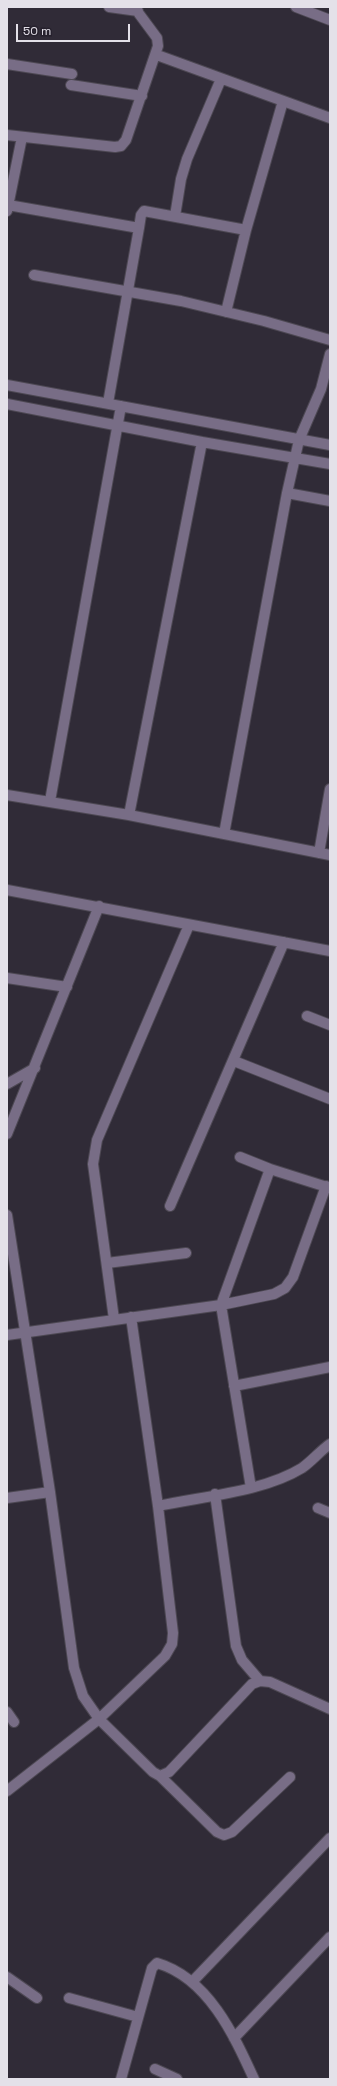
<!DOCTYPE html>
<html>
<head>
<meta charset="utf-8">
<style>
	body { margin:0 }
	#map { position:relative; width:337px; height:2086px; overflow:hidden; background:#302b37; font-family:"Space Grotesk",sans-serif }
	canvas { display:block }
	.frame { position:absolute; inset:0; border:8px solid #e4e1e9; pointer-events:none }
	.scale { position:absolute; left:16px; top:24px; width:114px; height:18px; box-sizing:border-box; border:2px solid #e4e1e9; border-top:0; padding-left:5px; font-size:12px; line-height:14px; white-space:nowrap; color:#e4e1e9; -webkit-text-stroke:3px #26212d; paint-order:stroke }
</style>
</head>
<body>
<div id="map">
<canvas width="337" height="2086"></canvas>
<div class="frame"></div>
<div class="scale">50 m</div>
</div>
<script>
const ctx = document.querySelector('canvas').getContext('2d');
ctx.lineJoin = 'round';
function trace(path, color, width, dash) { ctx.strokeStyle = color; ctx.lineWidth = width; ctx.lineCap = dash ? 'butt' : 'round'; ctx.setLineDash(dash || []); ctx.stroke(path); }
const minor = new Path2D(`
	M109,7L138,11
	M296,7L330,20
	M157,55L330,118
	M7,64L72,74
	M71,85L142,96
	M7,135L115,147L121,146L126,140L158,46L157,38L134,7
	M8,205L139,228
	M7,211L22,137
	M175,216L181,179L187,159L221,79
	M34,275L181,301L264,321L330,340
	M226,312L246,230L283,101
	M7,385L330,445
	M108,403L139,228L141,215L144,211L246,230
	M7,404L202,442L330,464
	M287,493L330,501
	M7,795L129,815L330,855
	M50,801L121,406
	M129,815L202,442
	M224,834L287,493L299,440L321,389L330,354
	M319,853L330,789
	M7,890L330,951
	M7,978L67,987
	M307,1016L330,1025
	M234,1061L330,1099
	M7,1084L35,1068
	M7,1134L99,906
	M240,1157L270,1169L330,1188
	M170,1206L284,942
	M7,1215L50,1492L74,1668L83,1696L99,1719L153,1772L160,1776L169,1772L252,1684L260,1681L270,1682L330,1709
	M107,1263L186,1253
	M114,1319L93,1164L97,1140L189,925
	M7,1335L221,1305L274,1294L285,1288L293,1277L326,1186
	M234,1386L330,1367
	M251,1488L221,1305L270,1169
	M215,1494L236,1646L242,1660L260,1681
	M7,1498L50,1492
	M158,1506C204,1496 263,1492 302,1468C312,1461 320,1451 330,1444
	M318,1508L330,1513
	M7,1712L14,1722
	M160,1776L217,1832L224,1835L232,1832L290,1777
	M7,1791L99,1719L165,1656L172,1644L173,1633L158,1506L131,1317
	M7,1977L37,1998
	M192,1982L330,1838
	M69,1998L138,2017
	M234,2038L330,1937
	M155,2069L177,2079
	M121,2079L152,1968L157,1963C208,1978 234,2035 254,2079`);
trace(minor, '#4d4853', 12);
trace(minor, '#786d86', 10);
</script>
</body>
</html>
